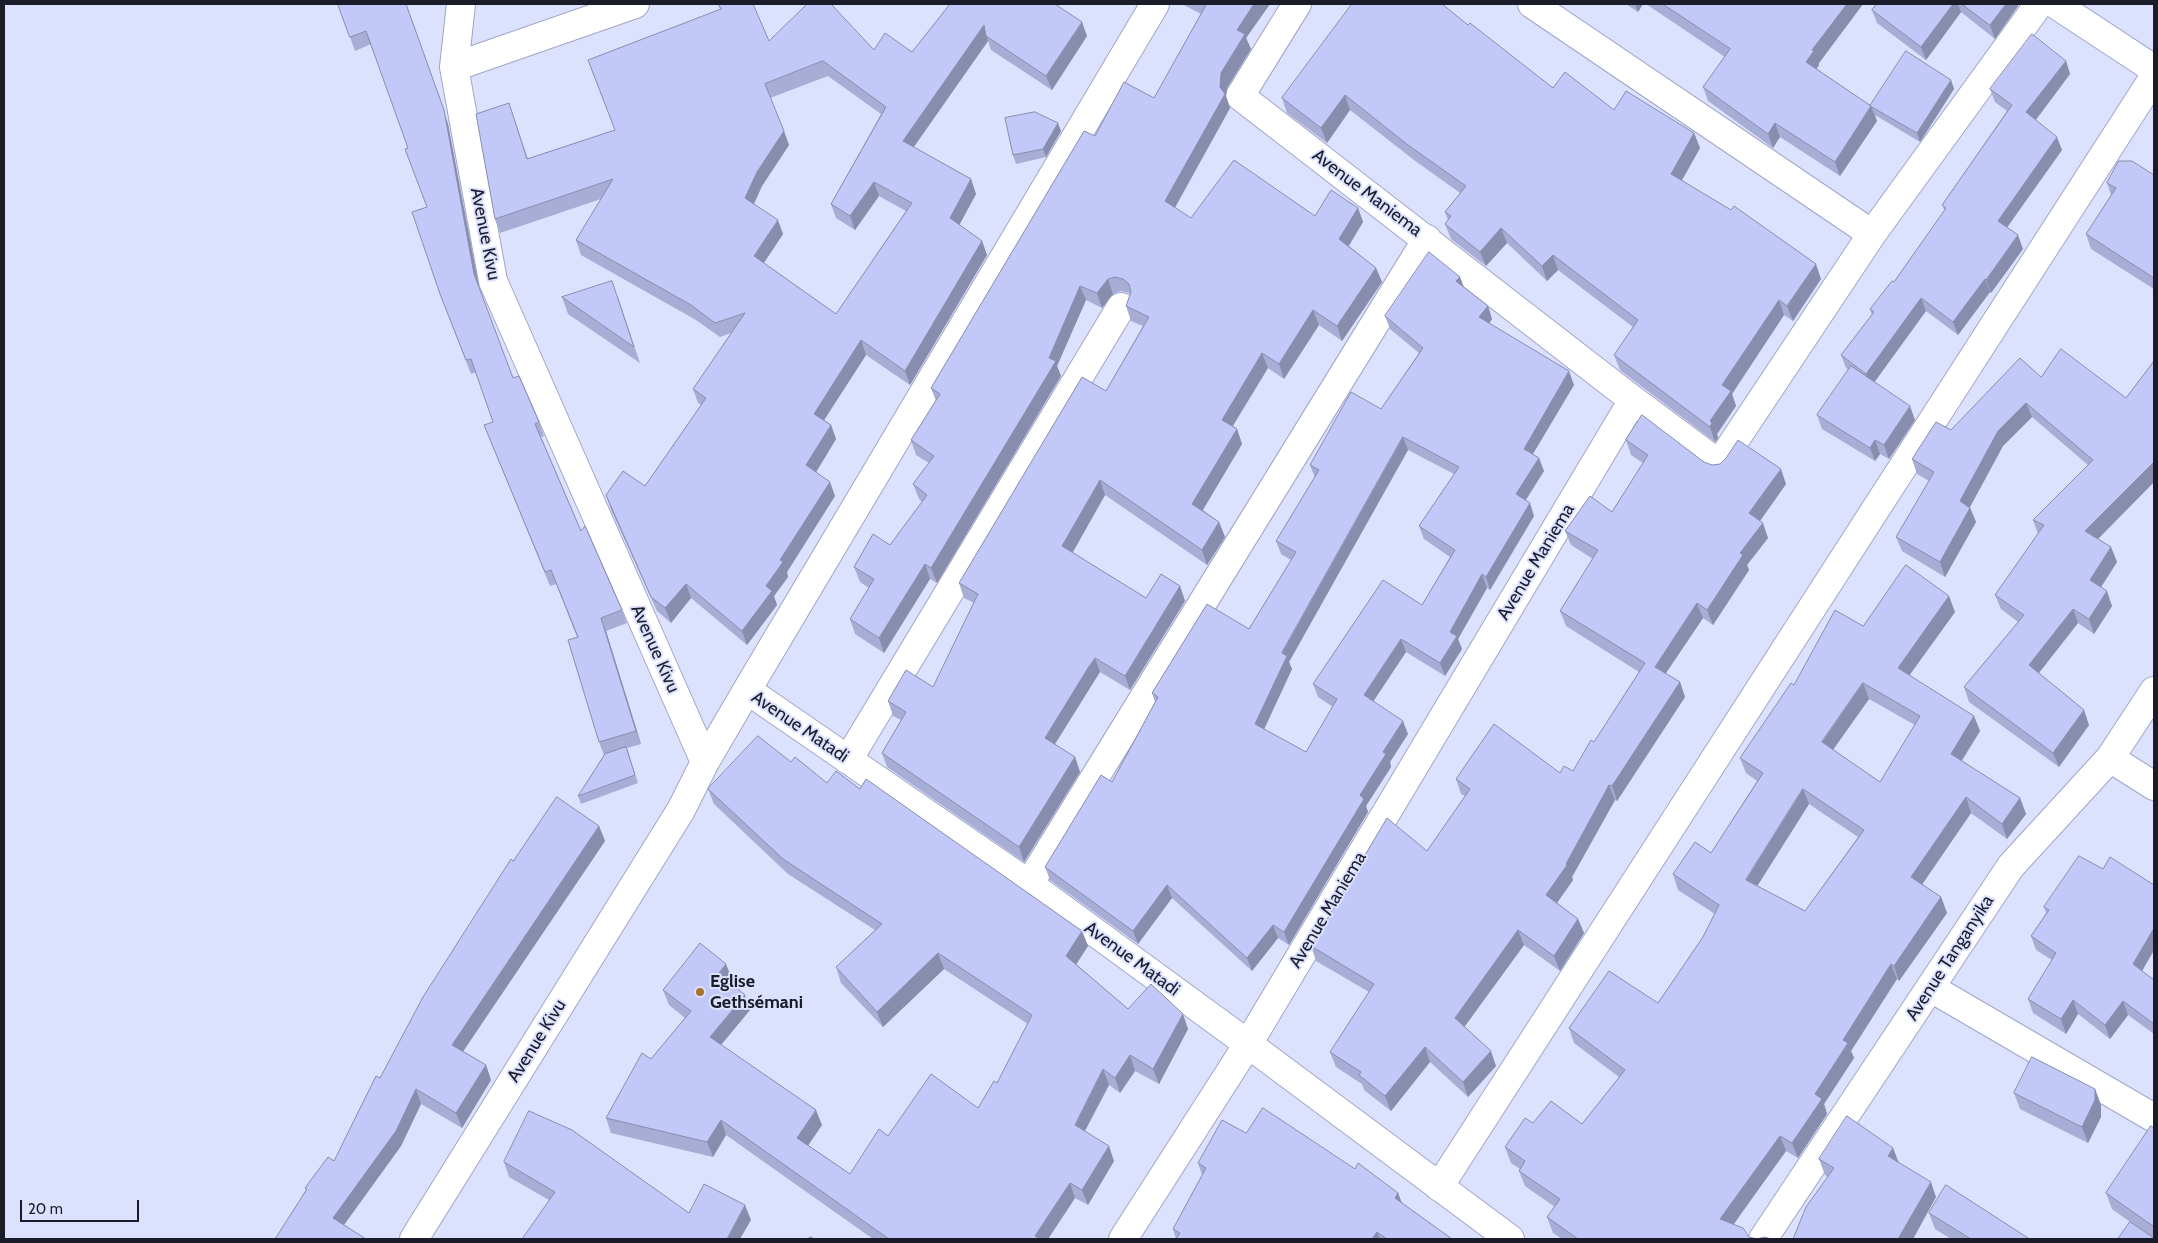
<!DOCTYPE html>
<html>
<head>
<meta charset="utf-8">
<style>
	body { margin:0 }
	#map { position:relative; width:2158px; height:1243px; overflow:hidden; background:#dce1fe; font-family:Cabin,sans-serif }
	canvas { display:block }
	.frame { position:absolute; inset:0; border:5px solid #1a1c29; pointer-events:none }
	.scale { position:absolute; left:20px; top:1200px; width:119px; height:22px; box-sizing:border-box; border:2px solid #1a1c29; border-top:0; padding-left:6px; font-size:15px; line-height:18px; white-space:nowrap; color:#1a1c29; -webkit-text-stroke:4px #dce1fe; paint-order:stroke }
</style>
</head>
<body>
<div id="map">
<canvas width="2158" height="1243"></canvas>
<div class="frame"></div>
<div class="scale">20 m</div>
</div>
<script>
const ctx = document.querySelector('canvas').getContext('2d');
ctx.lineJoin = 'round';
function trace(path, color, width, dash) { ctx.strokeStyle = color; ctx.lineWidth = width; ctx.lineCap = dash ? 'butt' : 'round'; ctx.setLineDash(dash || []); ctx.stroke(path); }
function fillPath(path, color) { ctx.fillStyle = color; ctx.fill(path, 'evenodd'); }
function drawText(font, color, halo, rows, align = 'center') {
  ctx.font = font + ' Cabin,sans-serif'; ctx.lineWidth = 4; ctx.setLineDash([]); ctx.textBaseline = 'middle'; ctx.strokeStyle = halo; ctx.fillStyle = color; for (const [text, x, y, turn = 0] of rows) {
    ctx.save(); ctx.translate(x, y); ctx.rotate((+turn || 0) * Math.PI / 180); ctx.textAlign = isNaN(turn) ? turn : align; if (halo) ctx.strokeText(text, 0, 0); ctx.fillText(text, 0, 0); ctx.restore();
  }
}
const minor = new Path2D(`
	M461,4L454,67L493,281L705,762
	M1532,4L1872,234
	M2055,4L2154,69
	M454,67L635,4
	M1633,400L1719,464L1872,234L2039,4
	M747,690L1029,884L1248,1044L1510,1239
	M2110,758L2154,786
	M848,760L1121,307
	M1029,884L1427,239
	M1931,988L2154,1118
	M1439,1187L2154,77
	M414,1239L681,810L705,762L747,690L1155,4
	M1123,1239L1248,1044L1633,400L1240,96L1297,4
	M1763,1239L2011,866L2110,758L2154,691`);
const wall = new Path2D(`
	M338,4H411L406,5L448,124L478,286L513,378L539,422L544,436L541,437L581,531L622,610L627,623L606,631L641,744L627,748L638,783L581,804L578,796L604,755L599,742L577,637L556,584L550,586L484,425L493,422L476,372L471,374L440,294L427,207L408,148L371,44L355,51Z
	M718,4L769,41L912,52L950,4L1087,36L1052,90L991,50L988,41L914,147L971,179L976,194L959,225L982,241L987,255L910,385L866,355L824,420L831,425L836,439L816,472L835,496L787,572L788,577L774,596L777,605L747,645L691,598L671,623L657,611L611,510L606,495L645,486L701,405L698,403L693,389L731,333L720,337L696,320L581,255L576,240L601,199L500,233L495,219L509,103L528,159L615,130L720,9ZM828,76L881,114L831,204L836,218L855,230L879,196L906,211L836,314L764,263L783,234L754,204L762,186L789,145L770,98Z
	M1182,4H1270L1246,38L1251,49L1227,88L1226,96L1230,108L1175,208L1191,218L1315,216L1358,208L1363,222L1349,246L1376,268L1382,282L1342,341L1319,325L1284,379L1268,368L1233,426L1237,429L1242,444L1203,510L1219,522L1225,537L1207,565L1105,495L1072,552L1146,598L1180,586L1185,601L1130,690L1100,672L1093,683L1055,744L1075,757L1080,772L1024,862L887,767L882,753L901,720L893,716L888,701L933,687L974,603L964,598L959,583L1106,391L1143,326L1131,321L1126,306L1130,295L1129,293L1121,291L1113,294L1102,308L1086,300L1057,366L1061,376L937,583L930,579L884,653L855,634L850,619L869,588L860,582L854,567L890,545L922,502L919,499L913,484L929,463L916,455L911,440L936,401L931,388L1095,136L1154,98L1201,14Z
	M1626,4H1643L1638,12Z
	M1646,4H1863L1819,63V65L1817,69L1871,106L1951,80L1954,89L1920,142L1875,115L1877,121L1840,176L1780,137L1773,148L1708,101L1703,87L1725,57Z
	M1877,4H2018V6L1995,39L1961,12L1926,60L1877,23L1872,10Z
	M1468,25L1553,88L1614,110L1694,133L1700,148L1682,180L1821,279L1793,321L1784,315L1732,394L1736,406L1717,434L1718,438L1715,442L1620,370L1614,355L1633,327L1558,270L1547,281L1507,243L1486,266L1451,239L1445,224L1448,220L1445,212L1460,193L1414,160L1350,110L1327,143L1287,113L1282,98Z
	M2066,61L2070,74L2036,120L2062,150L2007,228L2023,249L1991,293L1990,292L1958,335L1926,311L1874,382L1915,420L1889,459L1880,454L1875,461L1822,429L1817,415L1849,370L1846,368L1841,355L1872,315L1870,309L1894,282L1945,211L1942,205L2007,111L1995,102L1990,89Z
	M1061,131L1046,157L1016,164L1013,155Z
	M2154,175V289L2091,249L2086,234L2111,195L2107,183Z
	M1464,288L1488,306L1492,319L1489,323L1574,385L1533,454L1544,471L1526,500L1534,516L1490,590L1487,588L1458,639L1462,649L1445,676L1406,652L1373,701L1408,734L1390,762L1391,767L1366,806L1368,812L1289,945L1278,938L1252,971L1172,898L1138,944L1050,880L1045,867L1112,782L1155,702L1152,693L1249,629L1291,560L1281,554L1276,541L1315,478L1310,465L1381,409L1419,353L1390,329L1385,316ZM1408,450L1454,474L1419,526L1424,539L1450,557L1422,605L1313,684L1318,697L1333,707L1306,752L1264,729L1292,669L1289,662Z
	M562,297H618L640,363L568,314Z
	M2154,361V482L2098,539L2111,547L2117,562L2101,587L2112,606L2094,634L2078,623L2039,673L2089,725L2059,767L1969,702L1964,687L2018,622L2001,609L1995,595L2038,534L2033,520L2088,465L2032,417L2003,446L1970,507L1976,522L1945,577L1902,551L1896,537L1929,481L1917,474L1912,459L1951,430L2041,377L2126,398Z
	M1626,440L1704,462L1712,465L1786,484L1760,521L1768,538L1747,565L1749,570L1713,625L1703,618L1665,674L1680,682L1685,697L1617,801L1615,800L1572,877L1573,880L1557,903L1578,919L1584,933L1560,971L1524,945L1464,1027L1496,1066L1468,1097L1430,1062L1391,1111L1364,1090L1362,1084L1336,1067L1330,1052L1369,992L1316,961L1311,946L1427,851L1465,796L1461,794L1456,779L1560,773L1573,771L1594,742L1639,672L1566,626L1560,611L1593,559L1571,545L1565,531L1612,512L1643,463L1631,455Z
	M1955,612L1909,676L1974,716L1980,731L1962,761L2020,798L2026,814L2007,839L1971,813L1922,884L1941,897L1947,913L1899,981L1897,979L1851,1051L1854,1058L1824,1104L1827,1114L1798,1158L1786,1151L1733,1224L1749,1237L1757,1239H1771H1562L1553,1233L1547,1217L1555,1207L1525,1186L1519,1171L1520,1169L1511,1163L1505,1147L1533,1123L1582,1124L1619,1077L1574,1043L1569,1028L1658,1003L1703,937L1715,914L1678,890L1673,874L1711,853L1757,781L1746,773L1740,758L1794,685L1863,626ZM1869,699L1915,725L1880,782L1833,750ZM1809,804L1858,837L1805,911L1757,886Z
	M791,762L827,783L860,789L1082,931L1088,946L1076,964L1128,1009L1188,1029L1159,1084L1135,1071L1120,1093L1109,1085L1085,1131L1114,1161L1088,1205L1075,1198L1048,1239H873L726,1135L713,1157L611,1133L606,1118L651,1059L685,1018L669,1005L663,990L732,979L729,982L745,995L750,1010L721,1045L822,1125L808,1145L850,1174L888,1136L978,1108L997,1083L1028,1024L944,969L883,1027L841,983L836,967L875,930L788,874L714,804L708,789Z
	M599,826L605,841L463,1051L486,1065L491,1080L462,1128L421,1104L401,1146L344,1225L275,1239L306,1190L305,1188L334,1161L380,1078L513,861Z
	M2044,907L2154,950L2142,971L2154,980V1034L2128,1015L2110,1039L2078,1014L2066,1034L2033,1013L2028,999L2052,960L2036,950L2031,936L2046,913Z
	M2095,1089L2101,1105V1117L2088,1143L2020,1109L2014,1093Z
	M2154,1128V1239L2112,1209L2106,1193Z
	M1246,1133L1355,1169L1398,1193L1402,1203L1452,1239H1176L1173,1229L1202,1175L1198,1163Z
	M1893,1148L1899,1163L1936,1197L1913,1239H1793L1828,1177L1825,1175L1819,1159Z
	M504,1162L689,1213L751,1220L549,1200L509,1177Z
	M1929,1213L2029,1239H1951L1935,1229Z`);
const shadedWall = new Path2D(`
	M406,4L448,124L479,287L474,274Z
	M1254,4H1270L1246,38L1251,49L1227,88L1226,96L1230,108L1170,216L1165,201L1221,73L1237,30Z
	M1635,4H1643L1638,12Z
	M1847,4H1863L1819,63V65L1811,76L1806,62L1812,50Z
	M1953,4H1958L1961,12L1926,60L1921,47Z
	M2006,4H2018V6L1995,39L1990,25Z
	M1082,22L1087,36L1052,90L1046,76Z
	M984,25L988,41L908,155L903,141Z
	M2066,61L2070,74L2031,126L2026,112Z
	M1951,80L1954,89L1920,142L1917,133Z
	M1345,95L1350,110L1327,143L1321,128Z
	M1871,106L1877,121L1840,176L1835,162Z
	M1058,123L1061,131L1046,157L1043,149Z
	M1775,123L1780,137L1773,148L1768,134Z
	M784,131L789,145L762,186L750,212L745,198L757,172Z
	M1694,133L1700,148L1677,189L1671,174Z
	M2057,137L2062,150L2002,234L1998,221Z
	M971,179L976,194L955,233L950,218Z
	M874,182L879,196L855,230L850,216Z
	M1358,208L1363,222L1344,253L1339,239Z
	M778,220L783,234L759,270L754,256Z
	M1501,228L1507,243L1486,266L1480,252Z
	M2018,235L2023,249L1991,293L1986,280Z
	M982,241L987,255L910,385L905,371Z
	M1553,255L1558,270L1547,281L1542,266Z
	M1816,264L1821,279L1793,321L1787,306Z
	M1376,268L1382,282L1342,341L1337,326Z
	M1460,277L1465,290L1456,281Z
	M1108,279L1113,294L1102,308L1097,293Z
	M1985,279L1990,292L1958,335L1953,322Z
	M1080,286L1086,300L1057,366L1061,376L937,583L931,568L1049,358Z
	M1921,298L1926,311L1871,387L1866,374Z
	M1779,300L1784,315L1732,394L1736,406L1717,434L1718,438L1715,442L1710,427V421L1722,385Z
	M1488,306L1492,319L1484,331L1479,317Z
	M1313,310L1319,325L1284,379L1279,364Z
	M861,340L866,355L819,428L814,414Z
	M1262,353L1268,368L1227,435L1222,420Z
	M1569,371L1574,385L1528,462L1524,449Z
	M2026,403L2032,417L2003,446L1965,516L1960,501L1998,431Z
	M1910,406L1915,420L1889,459L1884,445Z
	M831,425L836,439L812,479L806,465Z
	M1237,429L1242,444L1198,518L1192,504Z
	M1403,437L1408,450L1289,662L1292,669L1260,738L1255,724L1282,653Z
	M1875,440L1880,454L1875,461L1870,448Z
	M1539,458L1544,471L1521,507L1516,494Z
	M2154,462V482L2091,546L2085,531Z
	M1781,469L1786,484L1755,528L1749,513Z
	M1100,480L1105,495L1068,561L1062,546Z
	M830,482L835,496L787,572L788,577L774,596L777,605L747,645L742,631L780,560Z
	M1530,503L1534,516L1490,590L1486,577Z
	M1970,508L1976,522L1945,577L1940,562Z
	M1219,522L1225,537L1207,565L1202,550Z
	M1763,523L1768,538L1747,565L1749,570L1713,625L1707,610L1740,553Z
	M2111,547L2117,562L2096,595L2090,580Z
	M925,564L930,579L884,653L879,638Z
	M1482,574L1487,588L1458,639L1462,649L1445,676L1440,663L1450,632Z
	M686,584L691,598L671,623L665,608Z
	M1180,586L1185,601L1130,690L1125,676Z
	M2107,591L2112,606L2094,634L2089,619Z
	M1949,596L1955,612L1903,684L1898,668Z
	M1697,603L1703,618L1660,682L1655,667Z
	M2073,609L2078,623L2034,679L2029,665Z
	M601,618L606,631L641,744L636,731Z
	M1401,639L1406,652L1369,708L1364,695Z
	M1095,658L1100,672L1093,683L1050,752L1045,738L1088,668Z
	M1680,682L1685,697L1617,801L1612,786Z
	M1863,683L1869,699L1827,758L1822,742Z
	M2084,710L2089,725L2059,767L2053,753Z
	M1974,716L1980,731L1956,769L1951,754Z
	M1403,721L1408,734L1390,762L1391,767L1366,806L1368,812L1289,945L1284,932L1383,752Z
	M1075,757L1080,772L1024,862L1019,847Z
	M1609,785L1615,800L1572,877L1573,880L1552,910L1546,895L1566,864Z
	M1803,789L1809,804L1751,896L1746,880Z
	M1966,797L1971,813L1917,892L1911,877Z
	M2020,798L2026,814L2007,839L2002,824Z
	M599,826L605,841L458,1059L452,1045Z
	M1167,885L1172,898L1138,944L1133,931Z
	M1941,897L1947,913L1899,981L1894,966Z
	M1578,919L1584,933L1560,971L1554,956Z
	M1273,925L1278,938L1252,971L1247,958Z
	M2154,928V950L2138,978L2133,964Z
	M1518,930L1524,945L1460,1033L1455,1018Z
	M1082,931L1088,946L1072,971L1066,956Z
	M938,953L944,969L883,1027L877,1012Z
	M726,964L732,979L725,988L719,973Z
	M1891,964L1897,979L1851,1051L1854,1058L1824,1104L1827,1114L1798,1158L1792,1143L1815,1094L1843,1040Z
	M745,995L750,1010L715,1052L710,1037Z
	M2073,1000L2078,1014L2066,1034L2061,1019Z
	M2123,1001L2128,1015L2110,1039L2105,1025Z
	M1183,1014L1188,1029L1159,1084L1153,1069Z
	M1425,1047L1430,1062L1391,1111L1385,1096Z
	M1491,1051L1496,1066L1468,1097L1463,1082Z
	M1130,1055L1135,1071L1120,1093L1115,1078Z
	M486,1065L491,1080L462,1128L456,1113Z
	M1103,1069L1109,1085L1080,1140L1075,1125Z
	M416,1089L421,1104L401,1146L338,1233L333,1218Z
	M2095,1089L2101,1105V1117L2088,1143L2082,1127Z
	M816,1110L822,1125L803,1153L797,1138Z
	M721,1120L726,1135L713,1157L707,1142Z
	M1780,1136L1786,1151L1726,1235L1720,1219Z
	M1109,1146L1114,1161L1088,1205L1082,1190Z
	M1893,1148L1899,1164L1888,1156Z
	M1931,1182L1936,1197L1913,1239H1898Z
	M1070,1183L1075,1198L1048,1239H1036L1035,1236Z
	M1398,1193L1404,1209L1395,1198Z
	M745,1205L751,1220L740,1239H727Z
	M1377,1232L1380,1239H1372Z`);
const building = new Path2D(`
	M338,4H406L444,110L474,274L513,378L519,376L539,422L535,424L581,531L585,526L622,610L601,618L636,731L599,742L568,640L578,637L551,570L545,572L484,425L493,422L471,359L466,360L440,294L412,212L427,207L405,149L408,148L366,31L350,37Z
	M718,4H753L769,41L807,4H831L874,50L885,33L912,52L950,4H1055L1082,22L1046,76L986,36L984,25L903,141L971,179L950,218L982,241L905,371L861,340L814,414L831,425L806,465L830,482L780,560L783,562L766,586L772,591L742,631L686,584L665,608L651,597L606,495L623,471L645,486L706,398L693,389L745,313L715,323L691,305L576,240L613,179L495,219L476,114L509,103L527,159L615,130L588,60L721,9ZM823,61L886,107L831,204L850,216L874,182L912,203L836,314L754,256L778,220L745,198L757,172L784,131L765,84Z
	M1204,4H1254L1237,30L1245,34L1221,73L1220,87L1225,94L1165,201L1191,218L1234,160L1315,216L1331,190L1358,208L1339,239L1376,268L1337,326L1313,310L1279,364L1262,353L1222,420L1237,429L1192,504L1219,522L1202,550L1100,480L1062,546L1146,598L1161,574L1180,586L1125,676L1095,658L1088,668L1045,738L1075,757L1019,847L882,753L906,712L888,701L906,670L933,687L978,594L959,583L1082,377L1106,391L1149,317L1126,306L1131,292L1129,284L1123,279L1115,277L1108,279L1097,293L1080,286L1049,358L1056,361L931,568L925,564L879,638L850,619L874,579L854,567L873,534L890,545L927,495L913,484L934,456L911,440L940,394L931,388L1084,131L1095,136L1124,82L1154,98L1206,5Z
	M1352,4H1442L1468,25L1470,23L1553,88L1565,72L1614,110L1626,91L1694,133L1671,174L1731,210L1734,206L1816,264L1787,306L1779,300L1722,385L1731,391L1710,421L1712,423L1710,427L1614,355L1638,320L1553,255L1542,266L1501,228L1480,252L1445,224L1451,216L1445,212L1466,186L1408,145L1345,95L1321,128L1282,98Z
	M1663,4H1847L1812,50L1814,51L1806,62L1871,106L1835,162L1775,123L1768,134L1703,87L1730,49Z
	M1877,4H1953L1921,47L1872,10Z
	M1962,4H2006L1990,25Z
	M2032,34L2066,61L2026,112L2057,137L1998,221L2018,235L1986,280L1985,279L1953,322L1921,298L1866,374L1841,355L1874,312L1870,309L1892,281L1894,282L1946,208L1942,205L2012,105L1990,89Z
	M1906,51L1951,80L1917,133L1870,106Z
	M1035,112L1058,123L1043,149L1013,155L1005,118Z
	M2119,161H2132L2154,175V278L2086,234L2116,188L2107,183Z
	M1429,252L1460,277L1456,281L1488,306L1479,317L1569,371L1524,449L1539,458L1516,494L1530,503L1486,577L1482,574L1450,632L1457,636L1440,663L1401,639L1364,695L1403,721L1383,752L1386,754L1360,795L1364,799L1284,932L1273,925L1247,958L1167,885L1133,931L1045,867L1101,775L1112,782L1158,697L1152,693L1207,604L1249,629L1296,552L1276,541L1319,470L1310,465L1351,392L1381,409L1423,348L1385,316ZM1403,437L1459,467L1419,526L1455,550L1422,605L1383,580L1313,684L1337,699L1306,752L1255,724L1287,656L1282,653Z
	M612,281L634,347L562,297Z
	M2061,349L2126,398L2154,361V462L2085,531L2111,547L2090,580L2107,591L2089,619L2073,609L2029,665L2084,710L2053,753L1964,687L2024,615L1995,595L2044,525L2033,520L2093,460L2026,403L1998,431L1960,501L1970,508L1940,562L1896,537L1934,472L1912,459L1936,422L1951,430L2020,358L2041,377Z
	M1851,366L1910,406L1884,445L1875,440L1870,448L1817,415Z
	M1642,415L1704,462L1712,465L1720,464L1726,458L1738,440L1781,469L1749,513L1763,523L1740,553L1743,555L1707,610L1697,603L1655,667L1680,682L1612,786L1609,785L1566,864L1567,865L1546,895L1578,919L1554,956L1518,930L1455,1018L1491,1051L1463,1082L1425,1047L1385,1096L1359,1075L1361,1072L1330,1052L1374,984L1311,946L1387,818L1427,851L1470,789L1456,779L1494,724L1560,773L1564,766L1573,771L1591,740L1594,742L1645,663L1560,611L1598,550L1565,531L1590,496L1612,512L1648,455L1626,440Z
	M1906,565L1949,596L1898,668L1974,716L1951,754L2020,798L2002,824L1966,797L1911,877L1941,897L1894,966L1891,964L1843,1040L1848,1043L1815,1094L1822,1099L1792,1143L1780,1136L1720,1219L1743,1228L1749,1237L1757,1239L1765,1237L1771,1239H1578L1547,1217L1560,1199L1519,1171L1525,1161L1505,1147L1525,1118L1533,1123L1551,1101L1582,1124L1625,1070L1569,1028L1609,971L1658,1003L1703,937L1719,905L1673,874L1695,842L1711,853L1763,773L1740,758L1791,683L1794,685L1835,610L1863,626ZM1863,683L1920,716L1880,782L1822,742ZM1803,789L1864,830L1805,911L1746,880Z
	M758,736L791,762L795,757L827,783L836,771L860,789L866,779L1082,931L1066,956L1128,1009L1151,984L1183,1014L1153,1069L1130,1055L1115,1078L1103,1069L1075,1125L1109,1146L1082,1190L1070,1183L1035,1236L1040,1239H889L721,1120L707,1142L606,1118L642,1053L651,1059L691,1011L663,990L700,943L726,964L719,973L745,995L710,1037L816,1110L797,1138L850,1174L879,1129L888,1136L931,1074L978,1108L994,1081L997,1083L1032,1015L938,953L877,1012L836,967L882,924L783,859L708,789Z
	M626,747L635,775L578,796L605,754Z
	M557,797L599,826L452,1045L486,1065L456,1113L416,1089L396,1131L333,1218L366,1239H275L307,1189L305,1188L328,1157L334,1161L376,1076L380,1078L423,997L511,859L513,861Z
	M2079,856L2103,869L2110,857L2154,885V928L2133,964L2154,980V1024L2123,1001L2105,1025L2073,1000L2061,1019L2028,999L2056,953L2031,936L2049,910L2044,907Z
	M2032,1057L2095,1089V1100L2082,1127L2014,1093Z
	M1263,1108L1355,1169L1358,1163L1398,1193L1395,1198L1452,1239H1387L1377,1232L1372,1239H1176L1180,1233L1173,1229L1206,1168L1198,1163L1222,1120L1246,1133Z
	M529,1111L572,1130L689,1213L704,1184L745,1205L727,1239H522L555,1192L504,1162Z
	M1847,1116L1893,1148L1888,1156L1931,1182L1898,1239H1793L1806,1207L1834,1168L1819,1159Z
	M2151,1126L2154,1128V1224L2153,1226L2106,1193Z
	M1946,1185L2028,1238V1239H1971L1929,1213Z
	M2130,1222L2154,1238V1239H2118Z
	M810,1237L815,1239H808Z`);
const markers = [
	[700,992,5,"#a9712e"]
];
const streetNames = [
	["Avenue Maniema",1367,193,37],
	["Avenue Kivu",485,234,79],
	["Avenue Maniema",1536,562,-59],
	["Avenue Kivu",655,649,66],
	["Avenue Matadi",800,727,34],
	["Avenue Maniema",1328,910,-59],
	["Avenue Tanganyika",1950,958,-57],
	["Avenue Matadi",1132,959,36],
	["Avenue Kivu",537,1041,-58]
];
const poiNames = [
	["Eglise",710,982],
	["Gethsémani",710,1003]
];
trace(minor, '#a0a6c8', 30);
trace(minor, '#fff', 28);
fillPath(wall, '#a7add5');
fillPath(shadedWall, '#888dae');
fillPath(building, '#c2c9f8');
trace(building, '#888dae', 1);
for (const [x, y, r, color] of markers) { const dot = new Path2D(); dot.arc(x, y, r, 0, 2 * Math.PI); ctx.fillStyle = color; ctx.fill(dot); trace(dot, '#dce1fe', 2); }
drawText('18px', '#1a1c29', '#dce1fe', streetNames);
drawText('bold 18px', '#1a1c29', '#dce1fe', poiNames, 'left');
</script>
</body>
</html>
